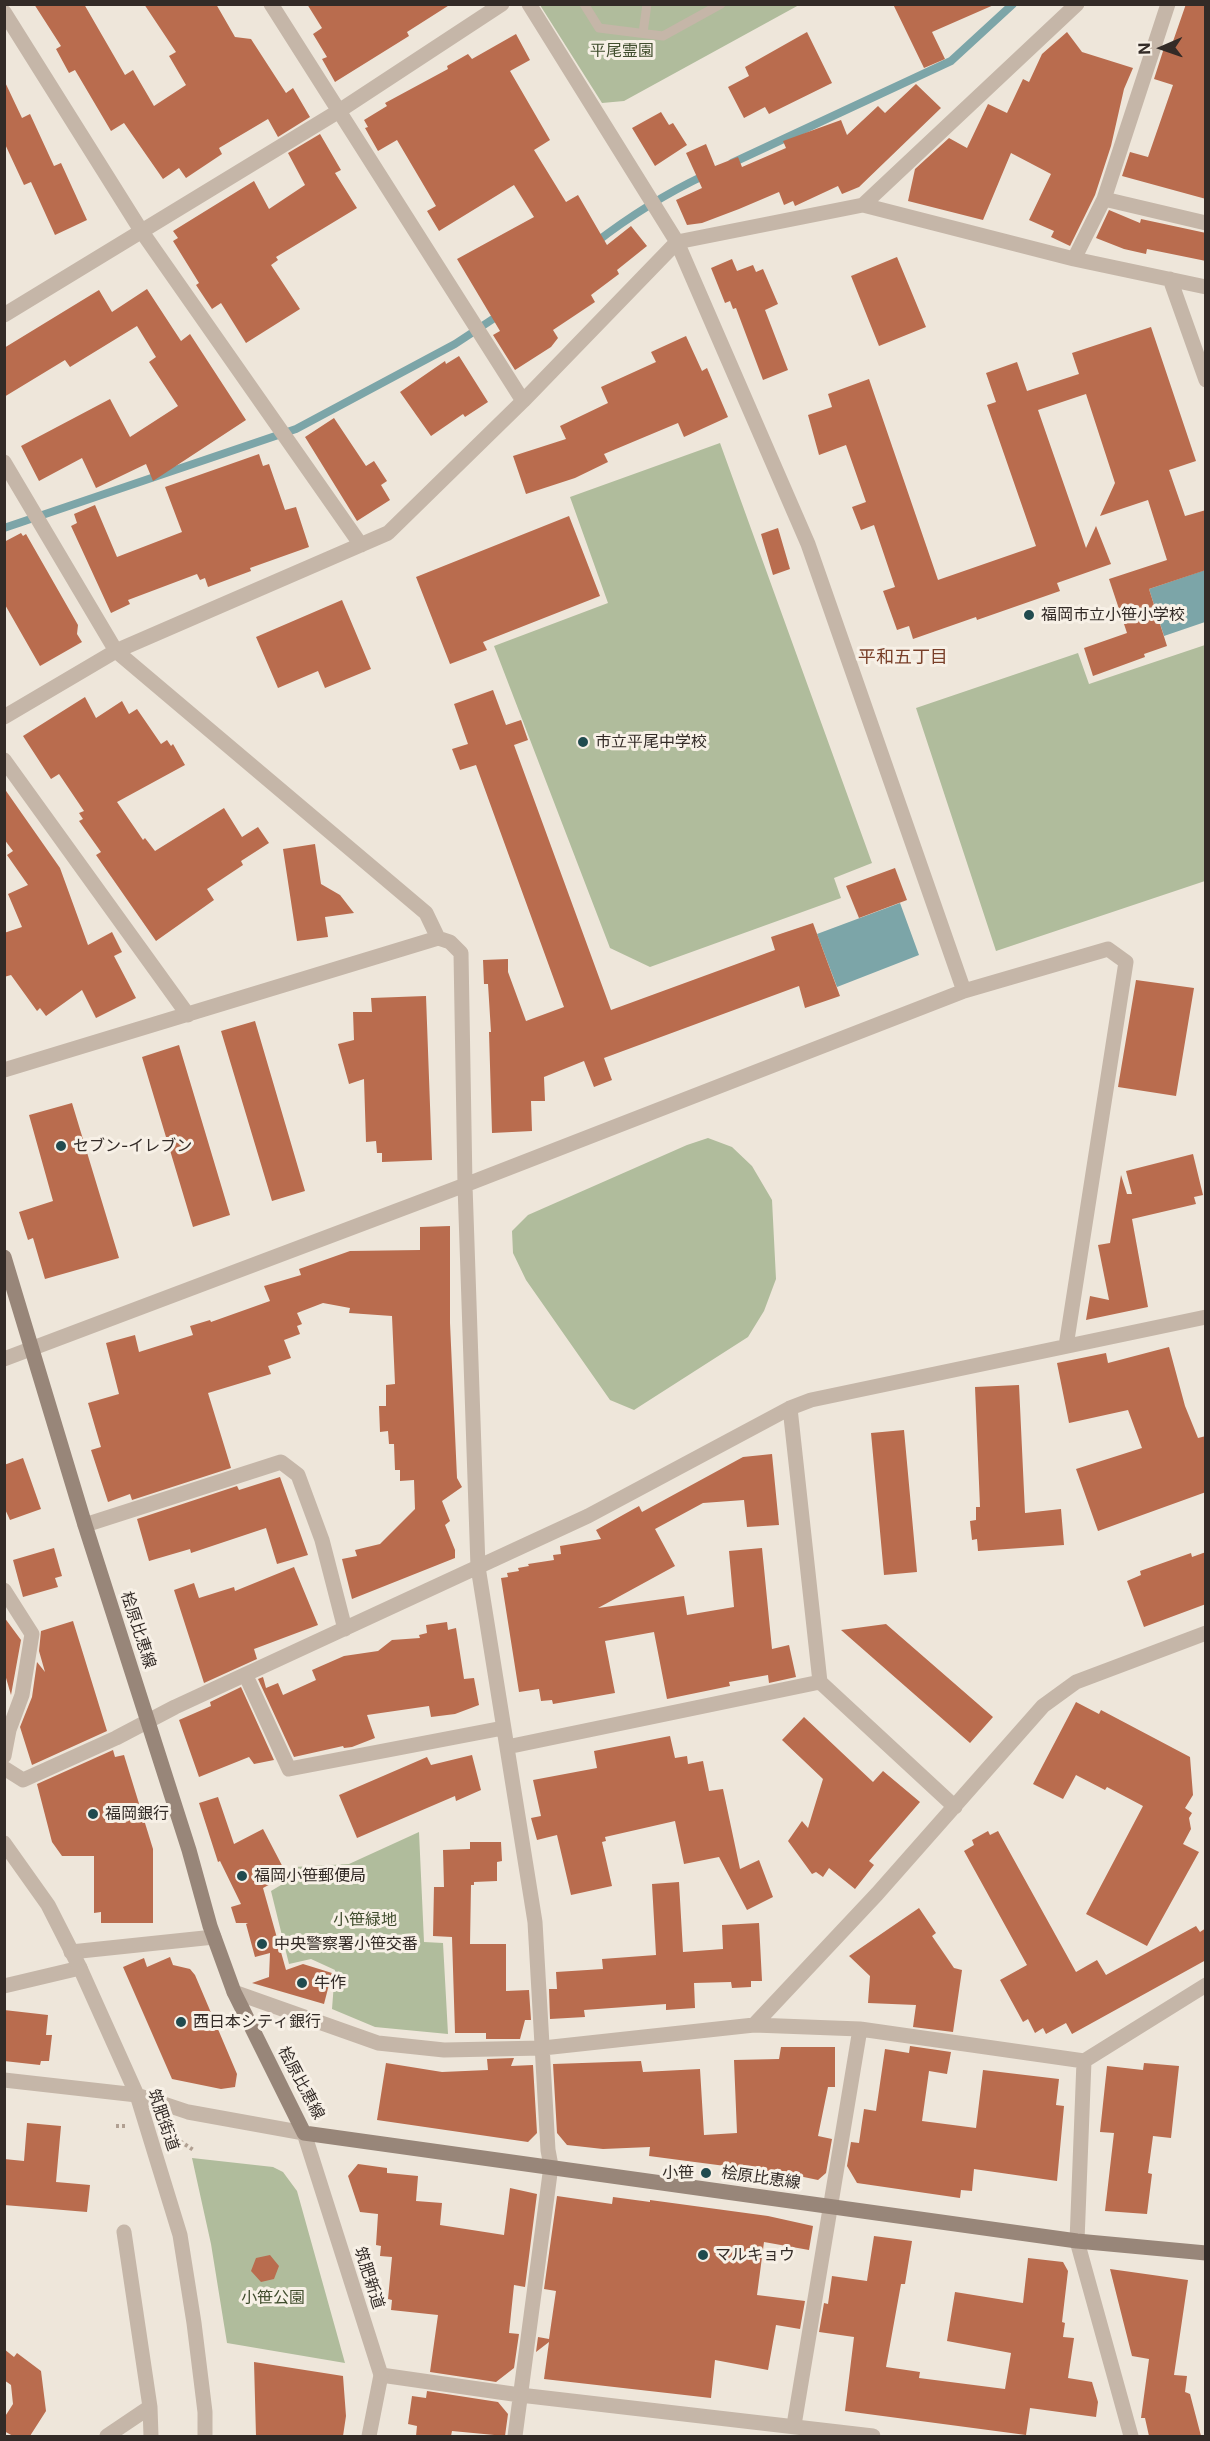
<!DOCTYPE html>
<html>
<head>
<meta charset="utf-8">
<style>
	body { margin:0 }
	#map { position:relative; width:1210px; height:2441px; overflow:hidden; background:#eee6da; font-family:Inter,sans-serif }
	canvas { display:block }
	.frame { position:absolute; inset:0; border:6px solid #332b27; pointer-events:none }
	.north { position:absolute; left:1132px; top:18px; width:60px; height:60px; -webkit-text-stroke:4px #f7f0e6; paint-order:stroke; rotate:268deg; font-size:16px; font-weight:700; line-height:24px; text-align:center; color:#332b27 }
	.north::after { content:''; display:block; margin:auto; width:21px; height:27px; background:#332b27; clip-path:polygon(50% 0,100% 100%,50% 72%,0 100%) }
</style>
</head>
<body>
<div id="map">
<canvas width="1210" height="2441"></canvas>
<div class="frame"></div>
<div class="north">N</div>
</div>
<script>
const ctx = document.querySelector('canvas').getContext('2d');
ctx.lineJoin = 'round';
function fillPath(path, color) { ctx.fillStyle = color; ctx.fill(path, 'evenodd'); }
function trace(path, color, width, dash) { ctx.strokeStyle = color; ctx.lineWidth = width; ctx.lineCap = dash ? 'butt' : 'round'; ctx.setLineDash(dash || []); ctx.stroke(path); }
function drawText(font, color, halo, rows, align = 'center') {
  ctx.font = font + ' Inter,"Noto Sans JP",sans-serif'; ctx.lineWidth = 6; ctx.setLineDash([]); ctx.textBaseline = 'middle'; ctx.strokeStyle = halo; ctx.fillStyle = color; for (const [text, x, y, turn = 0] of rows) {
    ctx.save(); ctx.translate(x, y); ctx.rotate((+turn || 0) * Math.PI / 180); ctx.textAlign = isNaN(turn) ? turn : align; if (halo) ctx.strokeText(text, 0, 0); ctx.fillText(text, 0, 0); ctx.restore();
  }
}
const green = new Path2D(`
	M540,5H799L624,101L602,103Z
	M720,443L872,863L834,878L841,898L650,967L610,948L494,646L608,603L570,497Z
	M1205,645V881L996,951L916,708L1078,653L1089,684Z
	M708,1138L732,1147L752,1166L772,1200L776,1279L764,1311L748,1337L634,1410L610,1400L526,1280L513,1253L512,1231L528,1215L687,1145Z
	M419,1832L424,1942L443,1943L448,2034L375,2027L332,2009L335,1970L311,1959L289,1964L271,1891L291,1879L293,1867L349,1864Z
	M192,2158L273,2167L283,2172L297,2191L345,2363L227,2343L211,2244Z`);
const water = new Path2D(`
	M1205,570V622L1164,636L1149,589Z
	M900,903L919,955L837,987L817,934Z`);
const stream = new Path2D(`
	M732,163L951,61L1013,4
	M595,243C630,216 665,194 705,175
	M4,528L296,429L455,344L499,315`);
const building = new Path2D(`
	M34,4H84L125,75L133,70L154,106L186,85L169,56L176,52L144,4H216L235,37L251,39L286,93L293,88L310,117L278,137L268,119L219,148L222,154L186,178L179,168L163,179L124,123L111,131L75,70L69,73L56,49L61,46Z
	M307,4H451L407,32L409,36L335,82L322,59L327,57L313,34L322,28Z
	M893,4H996L932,32L945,59L924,68Z
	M1186,4H1206V199L1122,176L1130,152L1148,157L1173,85L1154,79L1164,48L1170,50Z
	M807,32L832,83L769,114L765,107L744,118L728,87L749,76L745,67Z
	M1067,32L1082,52L1133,68L1124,89L1111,146L1095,195L1070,246L1051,237L1054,231L1029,220L1051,174L1011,153L983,220L908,201L915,169L949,138L967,148L988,104L1007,113L1023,79L1029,82L1042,54Z
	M516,34L530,60L510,71L550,140L534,150L566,202L578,195L607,245L631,226L647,246L617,270L619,274L591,295L595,302L553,330L558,338L551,347L515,370L493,335L500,331L457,259L534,217L514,185L439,231L427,211L436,206L397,140L378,151L365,128L368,127L364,120L387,106L385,103L448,69L447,66L468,54L472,59Z
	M4,80L22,118L30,114L54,166L61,163L87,220L55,235L31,182L24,185L4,142Z
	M916,84L941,108L859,187L842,194L838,186L795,206L793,201L784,205L779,192L739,209L702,223L687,225L676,200L702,188L686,153L706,144L715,166L738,157L742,167L786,148L783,141L841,120L847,135L878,106L885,113Z
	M661,112L669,125L673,123L687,145L655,166L632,128Z
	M320,134L341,170L335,173L357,208L276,257L278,260L271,265L300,309L246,343L221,303L212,309L196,285L199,283L173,241L178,238L173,231L254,181L269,209L305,185L288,153Z
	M1109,210L1140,223L1141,219L1206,233V261L1147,249L1146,254L1124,249L1096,238Z
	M897,257L926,327L879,346L851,276Z
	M732,259L737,271L753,265L756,272L763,269L778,304L765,310L788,370L763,380L736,308L733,309L730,301L725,303L711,268Z
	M147,289L181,341L190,334L246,420L153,481L146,464L96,488L82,458L39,481L21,446L110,399L130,437L178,406L149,362L156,357L137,326L70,367L65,360L4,397V348L99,290L112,312Z
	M1151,327L1196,461L1169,470L1185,516L1206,510V570L1149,589L1167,646L1144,654L1145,657L1093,676L1084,648L1127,633L1109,579L1167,560L1148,500L1100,516L1115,483L1086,394L1038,410L1086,548L1096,526L1111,564L1057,583L1060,591L977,620L976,617L913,639L909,626L897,630L883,591L895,587L874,525L861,530L852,507L866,502L846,445L819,455L808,415L832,407L828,394L869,379L938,580L1036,546L987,405L996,402L986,373L1017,362L1027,391L1079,374L1072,353Z
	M686,336L702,371L707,368L728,417L684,437L678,423L604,454L608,462L575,478L526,494L513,456L566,439L560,426L608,403L601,387L656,362L651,352Z
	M459,356L488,402L465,417L463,414L431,436L400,392L445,361L446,364Z
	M334,418L366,466L374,461L387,481L381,485L390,500L357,521L305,437Z
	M259,454L263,466L269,464L285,510L296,507L309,547L250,568L251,571L208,587L205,578L200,580L197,574L128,600L130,604L111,613L71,526L77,523L74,514L95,505L117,557L182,532L165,487Z
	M569,516L600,596L483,642L487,650L450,664L416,577Z
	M778,528L790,569L773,575L761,534Z
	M21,533L23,536L26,534L78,625L77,634L82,642L40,666L4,603V542Z
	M342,600L371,669L325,688L318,671L278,688L256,637Z
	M493,690L506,725L521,720L528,740L514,745L611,1010L775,950L771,937L813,923L840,996L805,1008L799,986L604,1058L612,1080L594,1087L584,1061L544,1077L545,1101H531L532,1131L492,1133L489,1032H491L488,984H484L483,960L508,959V972L526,1021L564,1007L476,765L460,770L452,749L468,744L454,704Z
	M85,697L96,718L122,701L129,714L137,709L161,744L167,740L171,746L173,744L185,765L117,802L143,840L145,838L155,851L224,808L242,837L258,827L269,843L241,861L243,865L207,889L214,900L156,941L96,855L101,852L79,821L83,819L79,813L84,811L59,774L51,779L23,736Z
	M4,788L60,868L88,945L112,932L122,952L114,956L136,998L96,1018L82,990L46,1016L40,1008L37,1011L11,975L4,977V933L22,927L8,894L28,885L7,855L13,851L4,839Z
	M315,844L321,884L340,895L354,913L325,917L328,937L297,941L283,849Z
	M895,868L907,900L859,918L846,886Z
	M1136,980L1194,988L1176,1096L1118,1087Z
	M426,996L432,1160L382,1162V1153H377L376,1141L366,1142L364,1079L349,1084L338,1044L354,1040L353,1012H372L371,998Z
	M255,1021L305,1191L272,1201L221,1031Z
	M179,1045L230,1215L193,1227L142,1057Z
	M72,1103L119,1258L45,1279L33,1238L28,1240L19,1212L53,1201L29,1115Z
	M1193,1154L1203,1195L1194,1197L1196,1204L1132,1219L1148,1307L1086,1320L1090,1296L1109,1300L1098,1245L1110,1243L1121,1175L1127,1194H1132L1126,1171Z
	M450,1226V1323L457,1478L462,1487L442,1501L450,1521L445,1525L455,1550V1558L352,1599L342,1559L357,1556L355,1550L380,1544L415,1509L414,1480L400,1481V1470H395L394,1444H389L388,1431L380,1432L379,1406H386V1385L395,1384L392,1316L349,1313L350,1308L323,1303L297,1313L302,1324L297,1326L300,1334L284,1340L291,1358L268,1366L271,1374L208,1393L231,1468L132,1500L130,1494L108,1502L91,1450L101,1447L88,1403L119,1394L106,1343L135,1335L139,1352L193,1335L190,1326L210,1320L211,1322L270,1301L264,1286L301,1275L299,1269L350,1251L420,1250V1227Z
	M1169,1347L1185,1406L1198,1438L1206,1436V1492L1098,1531L1076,1469L1142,1448L1128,1410L1069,1423L1057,1363L1106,1353L1108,1363Z
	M1019,1385L1025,1513L1061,1509L1064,1545L978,1551L977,1539L972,1540L970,1521L976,1520V1507H980L975,1387Z
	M904,1430L917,1572L884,1575L871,1433Z
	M772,1454L779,1525L747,1527L744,1500L703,1503L655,1529L675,1566L598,1608L684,1596L687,1615L734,1607L729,1551L762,1548L772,1649L789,1645L796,1677L769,1683L768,1675L729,1682L730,1686L667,1699L654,1632L605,1641L615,1693L553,1704L552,1700L541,1701L539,1689L519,1692L501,1578L508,1577L507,1573L519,1571L518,1568L529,1566L528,1564L554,1560L553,1555L561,1554L560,1546L601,1539L596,1530L639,1506L642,1512L743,1457Z
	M23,1458L41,1509L10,1520L4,1507V1465Z
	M280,1477L308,1555L277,1564L266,1528L191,1553L190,1549L149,1561L137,1519L237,1486L239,1490Z
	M54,1548L62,1576L55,1578L58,1587L23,1597L13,1560Z
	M1206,1552V1604L1144,1627L1127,1581L1141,1575L1140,1571L1191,1553L1192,1557Z
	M294,1567L318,1625L254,1649L257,1659L204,1683L174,1590L194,1583L199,1598L234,1587L235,1591Z
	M4,1617L21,1640L11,1695L4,1671Z
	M73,1621L107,1731L32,1765L20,1727L32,1697L37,1662L45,1672L39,1651L41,1631Z
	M447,1622L448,1630L456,1628L464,1679L474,1678L479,1705L455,1714L431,1717L429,1706L367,1715L375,1738L352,1747L344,1748L343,1746L294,1757L258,1679L263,1677L266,1688L278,1683L283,1695L316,1680L312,1670L344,1656L378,1651L392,1640L420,1638L419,1635L427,1633L426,1625Z
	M886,1624L993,1717L970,1743L841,1630Z
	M241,1687L274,1760L254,1764L249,1757L199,1777L179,1720L211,1706L210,1702Z
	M1076,1702L1099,1714L1101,1710L1190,1757L1193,1795L1185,1808L1192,1813L1189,1818L1191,1829L1183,1844L1199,1852L1147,1946L1086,1914L1143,1806L1107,1787L1105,1790L1076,1775L1063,1799L1033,1784Z
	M804,1717L873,1782L883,1771L920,1802L869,1861L874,1865L855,1889L829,1868L823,1877L816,1872L812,1874L788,1841L802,1821L808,1828L823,1779L782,1740Z
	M670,1736L675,1758L687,1756L688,1764L703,1761L709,1791L723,1789L740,1869L759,1860L773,1897L747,1910L719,1857L684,1864L675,1821L605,1837L606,1841L602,1842L612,1886L571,1895L557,1835L537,1840L531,1818L541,1816L533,1780L597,1768L594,1751Z
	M113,1750L115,1757L124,1755L153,1849V1923H101V1912L94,1913V1856H62L52,1842L37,1784Z
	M472,1755L481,1790L456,1801L455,1796L357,1838L339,1795L427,1757L431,1765Z
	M218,1797L234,1844L263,1829L287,1875L263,1888L286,1970L303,1964L332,1973L324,2004L252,1983L269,1977L270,1953L255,1957L246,1924L248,1923H236L231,1907L241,1904L220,1861L218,1862L199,1803Z
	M988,1831L990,1835L998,1831L1076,1972L1097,1960L1106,1975L1196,1926L1200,1932L1206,1928V1960L1072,2034L1066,2023L1046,2034L1043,2028L1035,2033L1028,2019L1023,2022L1000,1980L1027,1965L964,1851L974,1845L972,1840Z
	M470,1842H501L502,1861L497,1862V1881L474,1882V1885H471L470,1944H506V1991L529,1990L531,2020H525L520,2039H486V2033H455L452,1937L433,1936L434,1887H444L443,1850L470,1849Z
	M679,1882L683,1952L723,1949L722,1925L759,1923L762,1981H751V1987L732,1988L731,1982L694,1983L695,2008L666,2010V2004L584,2010L585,2017L550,2019L549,1989H557L556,1972L603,1969L602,1959L656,1955L652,1884Z
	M919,1908L936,1933L932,1936L954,1968L962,1970L953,2032L913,2027L916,2005L868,2003L870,1976L849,1956Z
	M170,1957L173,1965L190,1969L195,1975L237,2074L235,2087L221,2089L172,2079L123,1967L144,1958L147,1967Z
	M4,2010L48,2015L46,2035H52L49,2061H41L40,2065L4,2061Z
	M910,2046L951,2052L947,2074L929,2071L922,2121L976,2128L983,2070L1059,2079L1056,2105L1064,2106L1057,2181L974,2169L972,2191L961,2190L960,2198L857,2183L847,2166L851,2142L859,2143L864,2109L876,2111L885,2049L909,2053Z
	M781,2047H835V2087H828L818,2136L832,2139L826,2173L818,2180L794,2175L649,2156L650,2147L603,2149L567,2145L557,2133L553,2064L641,2061L643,2072L700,2069L704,2135L737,2133L734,2060L779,2059Z
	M514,2058L511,2066L533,2065L537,2133L528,2142L377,2120L386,2063L442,2072L488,2070L487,2059Z
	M1144,2063L1179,2066L1171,2138L1153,2136L1148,2173L1152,2174L1147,2214L1105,2211L1114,2133L1100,2132L1107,2066L1143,2070Z
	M27,2123L61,2126L56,2182L90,2185L87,2212L4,2205V2159L24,2161Z
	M358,2164L387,2168V2173L418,2176L416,2201L442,2203L440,2225L504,2235L510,2188L537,2194L525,2287L514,2285L509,2333L519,2334L514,2368L496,2382L430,2372L438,2315L391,2310L392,2300L388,2299L392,2257L380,2256L381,2246L376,2245L378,2214L360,2212L348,2176Z
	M557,2196L612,2204L613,2197L650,2202V2200L768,2216L813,2226L809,2250L764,2242L757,2295L805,2301L800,2329L776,2325L768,2370L715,2360L711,2398L544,2379L549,2342L536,2352L538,2337L549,2339L556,2291L544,2289Z
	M874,2236L912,2241L905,2284H901L886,2367L920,2372L919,2378L1005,2389L1011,2353L947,2341L955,2292L1023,2303L1028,2258L1063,2262L1068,2271L1062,2322L1065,2323L1063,2337L1074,2338L1068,2378L1092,2382L1098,2402L1096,2417L1030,2408L1026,2435L845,2411L854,2337L819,2332L824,2303L828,2304L832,2276L867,2281Z
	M270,2255L279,2266L274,2279L261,2282L251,2271L256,2258Z
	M1110,2269L1188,2280L1174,2375L1187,2376L1185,2392L1190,2394L1201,2436H1149L1145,2418H1141L1149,2359L1132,2356Z
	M4,2349L14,2357L17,2353L41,2371L46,2411L30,2436H13L4,2431V2418L13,2404L11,2385L4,2380Z
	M254,2362L343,2376L346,2416L343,2436H256Z
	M427,2391L498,2402L508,2414L505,2436L452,2431L451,2436H416L417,2426L408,2424L412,2396L426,2398Z`);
const path = new Path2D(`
	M116,2126H126
	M175,2138L195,2151`);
const service = new Path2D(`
	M584,4L599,28L663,36L721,4
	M643,33L647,4`);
const minor = new Path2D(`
	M271,4L523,401
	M4,12L142,232L361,545
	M1104,199L1206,223
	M863,205L1077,4
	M1074,259L1104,199L1168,4
	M1170,279L1206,380
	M4,315L339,111L502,4
	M4,462L116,651L426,913L438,938
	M4,717L116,651L388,533L523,401L677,242L863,205L1074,259L1206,287
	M4,760L188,1015
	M964,991L1108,949L1126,962L1066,1346
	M4,1070L438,938L450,942L461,953L465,1185L478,1567L535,1922L548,2150L551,2166L515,2436
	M4,1359L465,1185L964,991L808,544L677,242L529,4
	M790,1408L820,1682L955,1807
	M85,1525L281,1462L298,1475L322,1540L345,1629
	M4,1590L32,1634L22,1695L9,1730L4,1756
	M246,1676L289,1769L503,1728
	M507,1747L820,1682
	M4,1768L23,1780L116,1738L175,1707L588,1516L790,1408L811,1400L1206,1317
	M71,1952L214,1937
	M4,1986L80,1968
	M234,1992L378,2043L444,2050L543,2048L754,2025L860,2029L1084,2061L1206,1985
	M754,2025L877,1894L1043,1706L1076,1682L1206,1633
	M1084,2061L1077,2241L1131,2436
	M124,2232L150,2407L151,2436
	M381,2375L520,2395L873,2436
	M794,2425L860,2029
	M107,2436L150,2407`);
const tertiary = new Path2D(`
	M4,1843L48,1905L80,1968L137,2095L180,2235L194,2323L205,2412V2436
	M4,2080L137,2095L188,2112L304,2133L381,2375L369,2436`);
const secondary = new Path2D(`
	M4,1257L85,1525L189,1850L210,1926L234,1992L304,2133L1077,2241L1206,2253`);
const markers = [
	[1029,615,6,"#214b4f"],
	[583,742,6,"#214b4f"],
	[61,1146,6,"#214b4f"],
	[93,1814,6,"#214b4f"],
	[242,1876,6,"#214b4f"],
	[262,1944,6,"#214b4f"],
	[302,1983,6,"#214b4f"],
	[181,2022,6,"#214b4f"],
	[706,2173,6,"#214b4f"],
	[703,2255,6,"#214b4f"]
];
const parkNames = [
	["平尾霊園",622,51],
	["小笹緑地",365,1920],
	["小笹公園",273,2298]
];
const poiNames = [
	["福岡市立小笹小学校",1041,615],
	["市立平尾中学校",595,742],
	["セブン-イレブン",73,1146],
	["福岡銀行",105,1814],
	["福岡小笹郵便局",254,1876],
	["中央警察署小笹交番",274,1944],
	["牛作",314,1983],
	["西日本シティ銀行",193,2022],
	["小笹",694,2173,"right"],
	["マルキョウ",715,2255]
];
const streetNames = [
	["桧原比恵線",138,1630,72],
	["桧原比恵線",301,2083,62],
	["筑肥街道",163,2120,71],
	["桧原比恵線",761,2178,8],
	["筑肥新道",369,2278,72]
];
const neighbourhoodNames = [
	["平和五丁目",903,658]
];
fillPath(green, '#b0bc9c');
fillPath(water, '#7ca5a8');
trace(stream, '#7ca5a8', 8);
fillPath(building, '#b96c4e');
trace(path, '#b1a092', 4, [3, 3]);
trace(service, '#c5b6a8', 9);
trace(minor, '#c5b6a8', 15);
trace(tertiary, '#c5b6a8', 15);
trace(secondary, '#988679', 15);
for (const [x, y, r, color] of markers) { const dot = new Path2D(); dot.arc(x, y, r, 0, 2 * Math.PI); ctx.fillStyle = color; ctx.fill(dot); trace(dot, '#f7f0e6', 2); }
drawText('16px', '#414e2e', '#f7f0e6', parkNames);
drawText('16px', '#332b27', '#f7f0e6', poiNames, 'left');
drawText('16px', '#332b27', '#f7f0e6', streetNames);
drawText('18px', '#793f29', '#f7f0e6', neighbourhoodNames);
</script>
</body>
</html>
